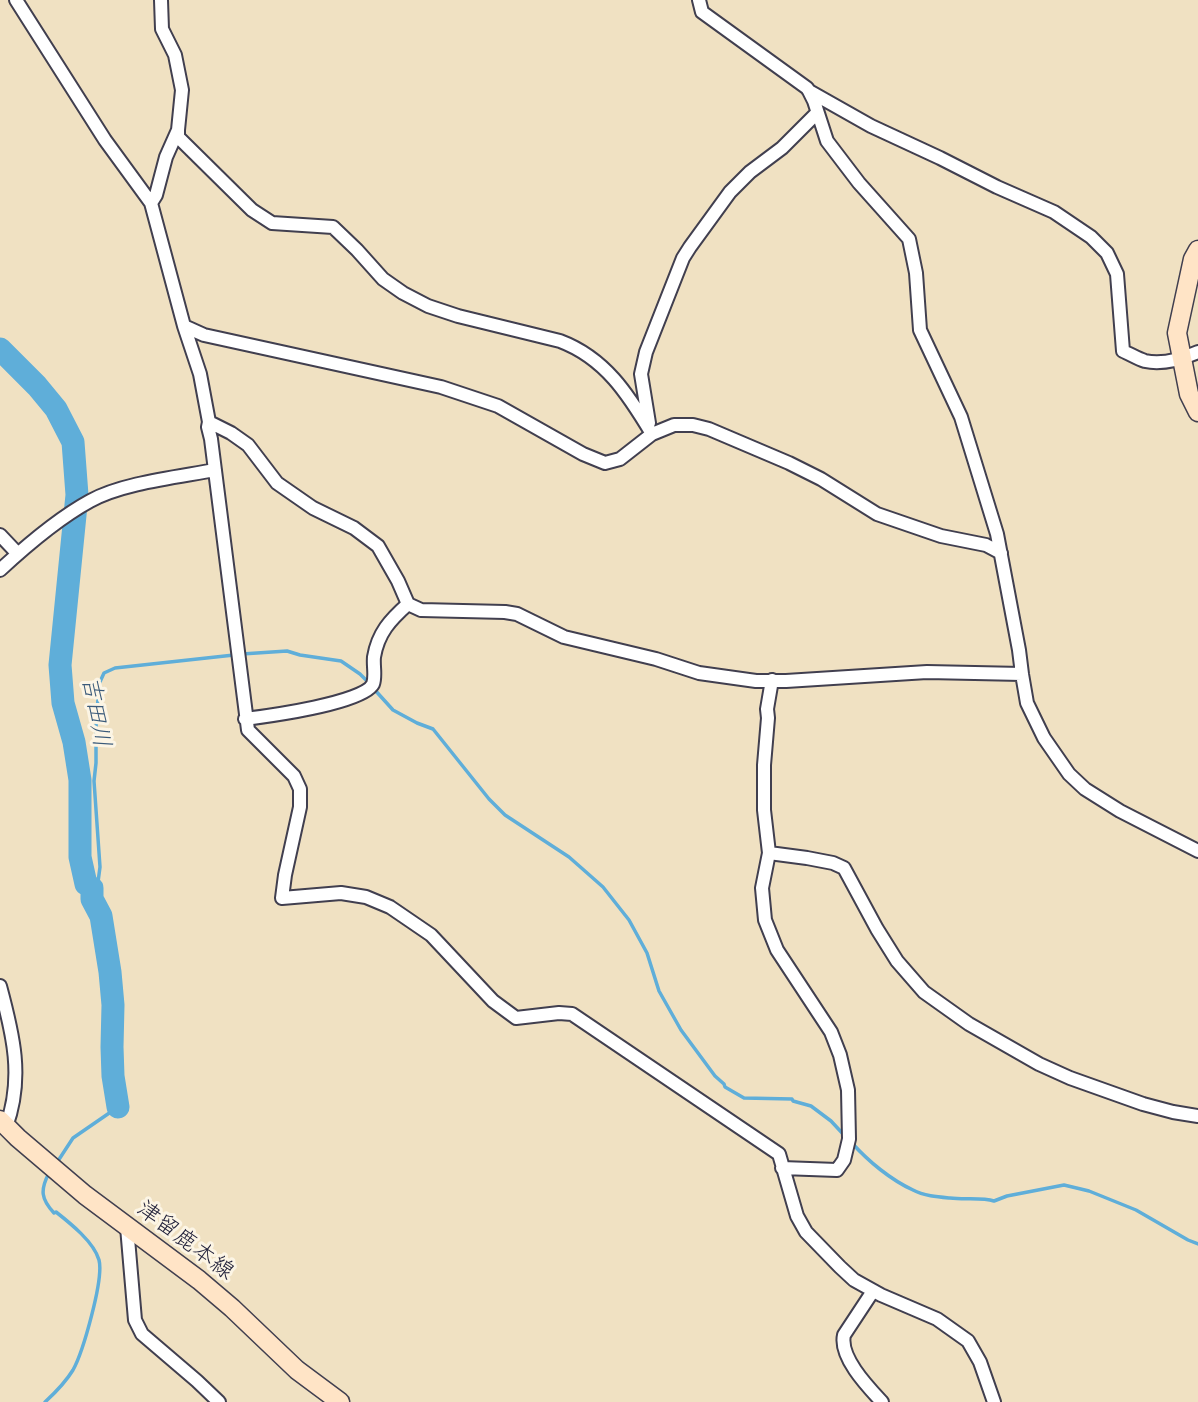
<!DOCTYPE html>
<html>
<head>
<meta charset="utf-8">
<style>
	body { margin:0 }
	canvas { display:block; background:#f0e1c2 }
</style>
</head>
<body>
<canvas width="1198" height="1402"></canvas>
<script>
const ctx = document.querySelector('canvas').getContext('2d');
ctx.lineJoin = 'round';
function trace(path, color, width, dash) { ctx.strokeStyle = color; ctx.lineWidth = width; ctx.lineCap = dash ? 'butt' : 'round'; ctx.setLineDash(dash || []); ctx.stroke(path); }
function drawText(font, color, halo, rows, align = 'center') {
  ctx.font = font + ' "Balsamiq Sans","Klee One",sans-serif'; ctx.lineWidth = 6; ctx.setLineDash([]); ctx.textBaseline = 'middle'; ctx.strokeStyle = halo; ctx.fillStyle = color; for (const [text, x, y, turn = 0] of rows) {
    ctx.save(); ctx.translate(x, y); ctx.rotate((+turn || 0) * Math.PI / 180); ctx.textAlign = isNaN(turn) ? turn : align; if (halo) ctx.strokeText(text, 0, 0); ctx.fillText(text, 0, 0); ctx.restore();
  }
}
const stream = new Path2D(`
	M242,654L287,651L300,655L341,661L360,674L369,683
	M374,689L393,710L417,723L433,729L489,799L505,815L569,857L603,887L629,920L647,953L659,991L681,1030L715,1076L724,1084L725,1087L744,1098L792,1099L793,1101L811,1106L831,1121L844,1135
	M92,888L98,882L100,867L94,781L96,763V728L99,684L104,673L115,668L234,655
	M852,1143C868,1161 891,1180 913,1190C924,1196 938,1197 950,1198C964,1200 982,1197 994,1201L1007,1196L1064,1185L1089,1191L1136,1210L1188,1240L1198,1244
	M56,1164L73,1138L118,1107
	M45,1402C56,1392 65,1383 73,1370C83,1352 104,1279 99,1260C94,1242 70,1223 56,1212L54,1213C41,1199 40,1190 49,1173`);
const river = new Path2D(`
	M0,349L37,386L56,409L73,442L77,495L60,665L63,703L74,742L80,780V857L86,884L92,888V899L101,916L110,972L113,1005L112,1047L113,1076L118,1107`);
const street = new Path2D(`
	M16,0L105,140L151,203L184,326L200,374L209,422L208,427L211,439L248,730L294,776L300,789V807L285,875L282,898L341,893L366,897L390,907L431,935L493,1001L516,1018L559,1013L572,1014L779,1154L797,1216L806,1232L840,1267L854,1280L881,1295L937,1319L968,1341L980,1362L994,1402
	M699,0L702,12L807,88L809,91L871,126L940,158L997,187L1054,212L1091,237L1107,253L1117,274L1123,351C1130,354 1138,359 1145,361C1163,365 1182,359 1198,352
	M809,91L814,101L827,141L859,183L909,239L916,273L920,330L961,417L997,534L1019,650L1022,674L1027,703L1044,738L1069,774L1085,789L1120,811L1198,851
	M178,130V137L252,210L272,223L333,227L357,250L383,279L403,293L428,306L458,316L560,341C605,358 628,394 652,434
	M151,203L156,195L166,157L178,130L182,90L175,55L162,29L161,0
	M184,326L204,335L441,387L498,406L583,454L605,463L620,459L652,434L674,425H693L709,429L789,463L821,479L877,514L941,536L986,545L1001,553
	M209,422L231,433L248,445L277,483L313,508L354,528L378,546L398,581L408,604L421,610L505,612L517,614L564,637L656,659L699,673L756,681H786L927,672L1022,674
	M649,423L641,374L646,352L683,258L690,247L730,192L750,172L782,148L817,113
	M0,535L18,554
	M0,570C27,545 57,519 90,501C122,483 178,477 215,470
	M772,680L767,709L768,718L764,765V810L769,853L762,888L765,920L777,950L831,1032L840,1055L848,1090L849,1139L844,1160L837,1170L782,1168
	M245,719C268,716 364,703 373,684C376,676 373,666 374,657C378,633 390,620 408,604
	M769,853L807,858L833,863L844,868L877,929L897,961L924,992L969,1024L1039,1064L1070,1078L1143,1104L1173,1112L1198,1116
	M0,986C13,1034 24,1078 6,1127
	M127,1227L135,1320L142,1334L197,1381L219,1402
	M873,1291L844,1335C839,1357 868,1387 882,1402`);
const secondary = new Path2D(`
	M1198,250L1193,259L1177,333L1189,394L1198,412
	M0,1120L18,1138L85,1195L199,1280L232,1308L297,1370L340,1402`);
const streetNames = [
	["津留鹿本線",185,1241,37]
];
const waterNames = [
	["吉田川",95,712,80]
];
trace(stream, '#5faed9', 3.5);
trace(river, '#5faed9', 23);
trace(street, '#413f4f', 16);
trace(secondary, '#413f4f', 21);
trace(street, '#fff', 12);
trace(secondary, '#ffe4c6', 18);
drawText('23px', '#22223b', '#fcf5e5', streetNames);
drawText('italic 24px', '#3a5a7a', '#fcf5e5', waterNames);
</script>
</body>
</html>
